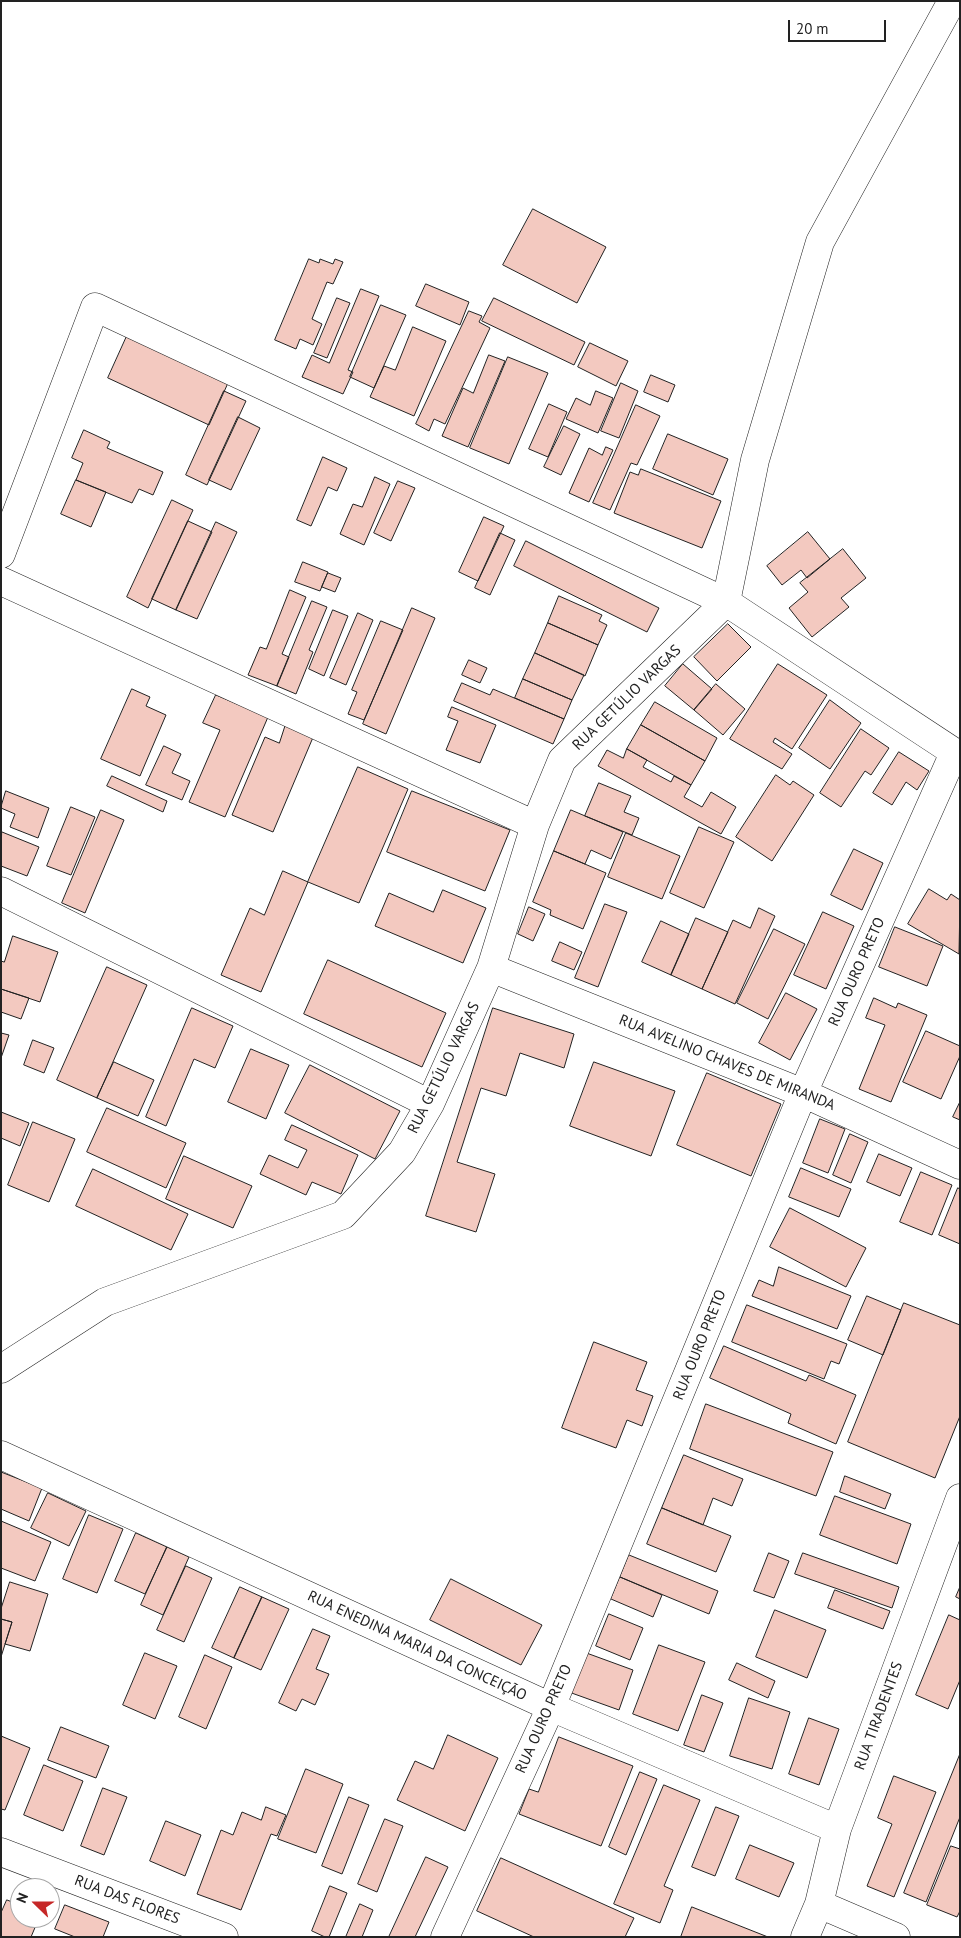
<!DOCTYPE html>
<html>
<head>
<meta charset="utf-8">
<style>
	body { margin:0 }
	#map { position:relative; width:961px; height:1938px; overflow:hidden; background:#fff; font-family:"PT Sans",sans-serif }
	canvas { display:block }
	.frame { position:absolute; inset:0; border:2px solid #222; pointer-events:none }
	.north { position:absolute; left:10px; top:1878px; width:50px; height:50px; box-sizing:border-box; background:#fff; border:1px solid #a7a7a7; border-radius:50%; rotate:292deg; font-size:14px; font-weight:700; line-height:20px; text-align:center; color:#222 }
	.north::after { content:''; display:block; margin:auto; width:18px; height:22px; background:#c62828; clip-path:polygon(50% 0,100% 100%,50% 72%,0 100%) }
	.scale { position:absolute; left:788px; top:20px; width:98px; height:22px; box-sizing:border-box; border:2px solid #222; border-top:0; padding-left:6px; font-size:15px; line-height:18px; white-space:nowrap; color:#222; -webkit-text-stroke:4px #fff; paint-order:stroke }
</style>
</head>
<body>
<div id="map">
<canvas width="961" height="1938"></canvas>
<div class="frame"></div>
<div class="north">N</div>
<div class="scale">20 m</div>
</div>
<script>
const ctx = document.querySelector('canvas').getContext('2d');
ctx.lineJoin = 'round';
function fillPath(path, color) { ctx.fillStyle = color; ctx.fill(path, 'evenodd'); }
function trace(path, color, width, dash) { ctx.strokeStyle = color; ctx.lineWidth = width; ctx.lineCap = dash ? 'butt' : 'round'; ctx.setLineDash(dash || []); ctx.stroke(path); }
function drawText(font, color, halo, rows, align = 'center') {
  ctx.font = font + ' "PT Sans",sans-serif'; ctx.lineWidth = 4; ctx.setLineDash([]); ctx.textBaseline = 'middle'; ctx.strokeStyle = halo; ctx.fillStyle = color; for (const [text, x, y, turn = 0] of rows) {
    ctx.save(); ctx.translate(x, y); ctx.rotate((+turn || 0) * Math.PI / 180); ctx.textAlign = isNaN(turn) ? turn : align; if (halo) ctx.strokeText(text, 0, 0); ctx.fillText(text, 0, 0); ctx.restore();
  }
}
const building = new Path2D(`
	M533,209L606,247L577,303L503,265Z
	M309,259L319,263L320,259L333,264L335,259L343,262L333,284L327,282L312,319L322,324L313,345L300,339L296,349L275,340Z
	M426,284L469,302L460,325L416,306Z
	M361,289L379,296L348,370L353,372L343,394L302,377L312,355L329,363Z
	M337,298L350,303L327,358L314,353Z
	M494,298L585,342L574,365L482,321Z
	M381,305L406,315L374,388L350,377Z
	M469,311L482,316L479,322L490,328L445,424L434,419L429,431L416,424Z
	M413,327L446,341L414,416L370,397L384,366L395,370Z
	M127,336L228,383L209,425L108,378Z
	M590,343L628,361L616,386L578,367Z
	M489,355L505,361L468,447L442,436L463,388L473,393Z
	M508,357L548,373L509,464L470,448Z
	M651,375L675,385L668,402L644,392Z
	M621,383L638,391L619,438L601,431Z
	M224,391L246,401L207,485L186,475Z
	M596,391L613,398L598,433L566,419L576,398L590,405Z
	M549,404L567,412L548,457L529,449Z
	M636,405L660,416L637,465L631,463L610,510L593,503Z
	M238,417L260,428L231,490L209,480Z
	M564,426L580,434L561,475L544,467Z
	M84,430L110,442L107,448L163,472L153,495L139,489L132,503L76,480L83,463L72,458Z
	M668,434L728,459L713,495L653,469Z
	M606,447L613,450L589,502L569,493L589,448L602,455Z
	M323,457L347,468L337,491L328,487L311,526L297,520Z
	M641,469L721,501L702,548L614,513L630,472L638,475Z
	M375,477L390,484L364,545L340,534L353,504L362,507Z
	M76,480L106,492L91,527L61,514Z
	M398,481L415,488L391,541L374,533Z
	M172,500L193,510L148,608L127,597Z
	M484,517L504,526L478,581L459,572Z
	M188,521L212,532L176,610L152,599Z
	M216,522L237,532L197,619L176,610Z
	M808,532L830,559L807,578L801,570L782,585L767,566Z
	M500,533L515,540L490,595L475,588Z
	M526,541L659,608L647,632L514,566Z
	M843,549L866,578L841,598L849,607L812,637L789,608L808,592L800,583Z
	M303,562L328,572L320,591L295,582Z
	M328,573L341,578L335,592L322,587Z
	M290,590L306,597L282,654L289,657L277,686L248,675L260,647L266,649Z
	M559,596L602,615L599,621L607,625L598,645L548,623Z
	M312,601L327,607L309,650L313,652L296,694L277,686Z
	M412,608L435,618L386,734L363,724Z
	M333,610L348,616L324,676L309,669Z
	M358,613L373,620L346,685L330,678Z
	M381,621L403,630L364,720L348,714L357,692L352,690Z
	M548,623L598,645L585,676L535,653Z
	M728,624L751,647L717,681L694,657Z
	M535,653L584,675L572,700L523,679Z
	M469,660L487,668L480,683L462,675Z
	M683,664L712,689L694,710L665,686Z
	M778,664L827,695L792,749L775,738L773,742L792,754L782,769L730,739Z
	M523,679L572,700L564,719L515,698Z
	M462,683L490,695L493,689L564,719L553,744L454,701Z
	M716,684L745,709L723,735L694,710Z
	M132,689L150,697L146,706L166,715L140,776L101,759Z
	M216,695L268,717L225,817L189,802L220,730L203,723Z
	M830,700L861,723L830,769L799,748Z
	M655,702L717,738L705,761L641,725Z
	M452,707L496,725L480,763L446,750L458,721L448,717Z
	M286,724L314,735L273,832L232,815L265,737L279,743Z
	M641,725L705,761L691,785L627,749Z
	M861,729L889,748L871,775L865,771L841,807L820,793Z
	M164,746L181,754L172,773L190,781L182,800L146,785Z
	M627,749L647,760L643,767L671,782L674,776L691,785L684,797L702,807L711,792L736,807L721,834L598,766L607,750L623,758Z
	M899,752L929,771L917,790L906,782L892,805L873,793Z
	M358,767L408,789L359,903L308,882Z
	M776,775L790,785L793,781L814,795L772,861L736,837Z
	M112,776L167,801L163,812L107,786Z
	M599,783L631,796L624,812L639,818L632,835L585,816Z
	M6,791L49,808L38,838L10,827L15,814L1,808Z
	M412,791L510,830L485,891L387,852Z
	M71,807L95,817L71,875L47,866Z
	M101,810L124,820L85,913L62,903Z
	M571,810L623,832L611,859L591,850L585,864L554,851Z
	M699,827L734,842L704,908L670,893Z
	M2,832L39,847L27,876L1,866Z
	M626,833L680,856L662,899L608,877Z
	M854,849L883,863L862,910L831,895Z
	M554,851L606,873L583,929L550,915L551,910L533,902Z
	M283,871L308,882L261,992L221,975L250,908L264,915Z
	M929,889L947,900L951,894L960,900L959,954L908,924Z
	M443,890L486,908L463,963L375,926L389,893L433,912Z
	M605,904L627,912L598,987L575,978Z
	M529,907L545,914L533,941L518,934Z
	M759,908L775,916L735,1004L702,989L733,920L750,928Z
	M823,912L854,926L826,989L794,975Z
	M696,918L728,932L702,989L671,975Z
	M661,921L689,934L671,975L642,962Z
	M895,927L943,946L927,986L879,967Z
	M774,929L805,944L768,1019L737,1003Z
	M13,936L58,952L40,1002L1,989V961L4,962Z
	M560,942L582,952L574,970L552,961Z
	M328,960L446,1013L422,1067L304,1014Z
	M107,967L147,985L97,1098L57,1080Z
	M1,989L29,998L21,1019L1,1012Z
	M786,993L817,1009L790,1060L759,1043Z
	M874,998L896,1008L898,1003L927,1015L891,1102L859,1089L885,1025L866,1018Z
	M192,1008L233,1026L215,1068L194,1059L166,1126L146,1117Z
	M493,1008L574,1034L564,1068L520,1053L506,1096L481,1088L457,1162L495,1174L476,1232L426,1216Z
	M926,1031L960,1046V1056L941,1099L903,1082Z
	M1,1033L9,1035L1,1058Z
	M33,1040L54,1048L44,1073L24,1065Z
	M251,1049L289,1065L266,1119L228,1102Z
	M114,1062L154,1080L138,1116L97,1098Z
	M594,1062L675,1091L651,1156L570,1126Z
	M310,1065L400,1111L375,1159L285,1113Z
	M707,1073L781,1104L751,1176L677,1145Z
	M960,1102V1120L953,1117Z
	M107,1108L186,1143L166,1188L87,1152Z
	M1,1112L29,1123L20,1146L1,1138Z
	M820,1119L845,1129L828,1173L803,1163Z
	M33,1122L75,1139L49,1202L8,1185Z
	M292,1125L358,1155L341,1194L312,1182L306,1195L260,1174L269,1155L298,1168L307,1150L285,1140Z
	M850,1134L868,1142L851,1183L833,1175Z
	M879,1154L912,1168L900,1196L867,1182Z
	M184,1156L252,1186L233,1228L166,1199Z
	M801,1168L851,1189L839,1217L789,1197Z
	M93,1169L188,1214L171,1250L76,1206Z
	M921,1172L952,1185L932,1235L900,1222Z
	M958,1188L960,1189V1244L939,1235Z
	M790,1208L866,1248L846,1287L770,1247Z
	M779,1267L851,1296L837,1329L752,1296L759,1280L773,1286Z
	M867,1296L901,1310L883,1355L848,1340Z
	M904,1303L960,1325V1416L935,1478L848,1442Z
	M747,1305L847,1344L839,1364L831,1361L824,1379L732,1342Z
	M594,1342L647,1362L636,1390L653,1396L642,1426L627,1420L616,1448L562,1428Z
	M724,1346L806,1381L809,1375L856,1395L836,1444L788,1423L791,1414L710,1378Z
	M706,1404L833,1452L816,1496L690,1449Z
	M684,1455L743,1479L732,1506L713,1498L703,1525L662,1508Z
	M1,1472L42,1488L29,1521L1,1509Z
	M845,1476L891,1494L885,1509L840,1492Z
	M48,1493L86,1511L69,1546L31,1528Z
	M835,1496L911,1524L897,1564L820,1535Z
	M662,1508L731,1536L716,1572L647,1544Z
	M89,1515L123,1529L97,1593L63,1579Z
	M1,1521L51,1542L35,1581L1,1568Z
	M136,1533L167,1547L145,1594L115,1581Z
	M167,1547L189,1557L163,1615L141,1605Z
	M769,1553L789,1561L774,1598L754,1591Z
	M803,1553L899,1587L892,1608L795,1574Z
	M629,1555L718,1591L709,1614L620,1577Z
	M186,1566L212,1578L184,1642L157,1630Z
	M620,1577L662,1595L653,1617L611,1599Z
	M451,1579L542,1625L521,1665L430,1620Z
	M10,1582L48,1594L30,1651L5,1644L12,1622L1,1619V1609Z
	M240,1587L262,1597L234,1658L212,1648Z
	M960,1587V1599L956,1597Z
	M835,1590L890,1611L883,1629L828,1608Z
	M262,1597L289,1609L261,1670L234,1658Z
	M775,1610L826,1630L807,1678L756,1657Z
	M609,1614L643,1628L630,1660L596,1646Z
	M949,1615L960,1620V1680L948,1709L916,1695Z
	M1,1619L12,1622L1,1657Z
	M313,1629L330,1636L316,1669L329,1674L315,1705L302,1699L296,1711L279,1703Z
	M659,1645L705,1662L678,1731L633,1714Z
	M581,1651L633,1670L619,1710L566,1691Z
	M145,1653L177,1666L155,1719L123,1705Z
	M205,1655L232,1667L206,1729L179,1717Z
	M737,1663L775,1681L768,1698L729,1680Z
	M702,1695L723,1703L704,1752L684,1745Z
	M749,1698L790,1712L772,1769L730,1756Z
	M809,1718L839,1729L819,1785L789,1774Z
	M61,1727L109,1746L96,1778L48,1760Z
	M448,1735L498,1758L465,1831L397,1800L415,1761L433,1769Z
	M1,1736L30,1748L5,1810L1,1809Z
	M559,1737L633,1766L601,1846L519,1814L529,1789L538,1792Z
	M960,1754V1817L926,1902L904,1893Z
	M44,1765L83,1781L63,1831L24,1815Z
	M306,1769L343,1784L316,1853L278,1839Z
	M640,1772L657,1779L626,1855L609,1847Z
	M894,1776L936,1792L894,1897L867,1886L892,1824L878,1818Z
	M664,1785L700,1800L664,1886L673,1890L660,1923L614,1904Z
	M103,1788L127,1797L104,1855L81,1846Z
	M349,1797L369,1805L342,1874L322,1866Z
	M266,1807L286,1815L277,1836L271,1834L241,1910L197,1894L221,1830L233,1835L242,1812L261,1820Z
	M716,1807L739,1816L715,1876L692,1867Z
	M385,1819L403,1826L377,1892L358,1884Z
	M166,1821L201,1835L185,1876L150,1861Z
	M750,1845L794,1863L779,1897L736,1879Z
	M951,1846L960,1849V1911L957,1917L927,1905Z
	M426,1857L448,1867L415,1937H389Z
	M501,1858L634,1918L625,1937H534L477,1911Z
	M330,1886L347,1893L329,1937H325L312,1931Z
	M7,1900L20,1905V1918H39L31,1937H1V1913Z
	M360,1904L373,1910L362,1937H346Z
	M65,1905L109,1922L103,1937H75L55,1929Z
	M692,1907L768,1937H681Z`);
const street = new Path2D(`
	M1,554L95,307L726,602L960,756
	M1,581L535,825
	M726,602L755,460L820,242L952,1
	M1,891L430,1104
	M491,968L803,1093L960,1165
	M1,1369L105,1302L343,1215L402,1152L430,1104L491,968L535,825L562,760L726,602
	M1,1455L551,1707L837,1829
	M1,1852L224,1937
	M819,1904L896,1937
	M445,1937L551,1707L803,1093L954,753
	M805,1937L819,1904L837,1829L960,1498`);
const streetNames = [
	["RUA GETÚLIO VARGAS",627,698,-44],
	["RUA OURO PRETO",857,972,-66],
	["RUA AVELINO CHAVES DE MIRANDA",727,1063,22],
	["RUA GETÚLIO VARGAS",444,1068,-64],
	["RUA OURO PRETO",700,1345,-68],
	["RUA ENEDINA MARIA DA CONCEIÇÃO",417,1646,25],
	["RUA TIRADENTES",879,1716,-70],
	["RUA OURO PRETO",544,1719,-66],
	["RUA DAS FLORES",127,1900,21]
];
fillPath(building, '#f3c9c0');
trace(building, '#222', 1);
trace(street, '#222', 29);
trace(street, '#fff', 28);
drawText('15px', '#222', '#fff', streetNames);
</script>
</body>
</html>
